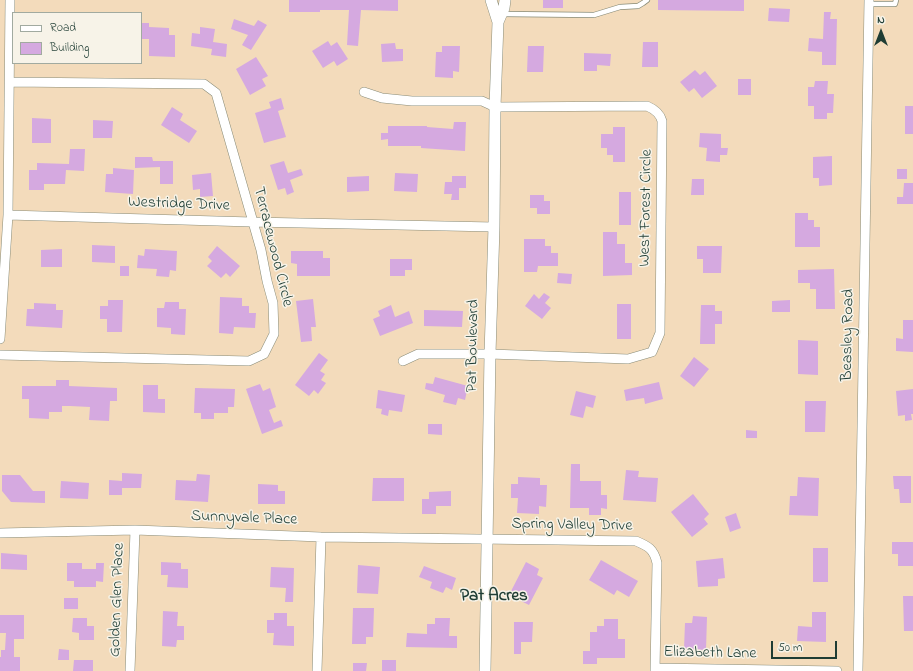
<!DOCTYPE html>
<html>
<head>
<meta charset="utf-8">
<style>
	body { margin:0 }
	#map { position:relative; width:913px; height:671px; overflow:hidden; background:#f3dbbb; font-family:"Indie Flower",sans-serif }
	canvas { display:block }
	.legend { position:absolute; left:12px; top:12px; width:130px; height:52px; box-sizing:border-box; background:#f7f3e8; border:1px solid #a1aaa0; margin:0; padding:5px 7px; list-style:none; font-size:12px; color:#1f3d34 }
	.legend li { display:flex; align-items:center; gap:8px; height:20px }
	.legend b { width:20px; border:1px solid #a1aaa0 }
	.north { position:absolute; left:861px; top:12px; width:40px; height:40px; -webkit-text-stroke:3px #f7f3e8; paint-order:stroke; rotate:0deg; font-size:11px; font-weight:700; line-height:16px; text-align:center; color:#1f3d34 }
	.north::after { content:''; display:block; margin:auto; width:14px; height:18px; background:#1f3d34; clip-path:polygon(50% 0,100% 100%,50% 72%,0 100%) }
	.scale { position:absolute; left:771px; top:641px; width:66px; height:18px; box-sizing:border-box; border:2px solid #1f3d34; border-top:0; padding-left:5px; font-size:12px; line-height:14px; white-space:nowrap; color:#1f3d34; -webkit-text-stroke:3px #f7f3e8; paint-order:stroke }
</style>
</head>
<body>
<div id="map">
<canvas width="913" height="671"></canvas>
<ul class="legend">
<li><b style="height:5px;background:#fff"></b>Road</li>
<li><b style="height:11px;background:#d5a9e0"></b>Building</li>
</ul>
<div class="north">N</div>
<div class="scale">50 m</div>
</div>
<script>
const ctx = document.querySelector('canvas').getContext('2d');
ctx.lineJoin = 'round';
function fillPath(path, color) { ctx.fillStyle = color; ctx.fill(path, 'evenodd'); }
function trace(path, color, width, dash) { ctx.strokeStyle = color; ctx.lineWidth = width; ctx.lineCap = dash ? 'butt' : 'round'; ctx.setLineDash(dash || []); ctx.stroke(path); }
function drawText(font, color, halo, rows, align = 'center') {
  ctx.font = font + ' "Indie Flower",sans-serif'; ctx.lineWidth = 3; ctx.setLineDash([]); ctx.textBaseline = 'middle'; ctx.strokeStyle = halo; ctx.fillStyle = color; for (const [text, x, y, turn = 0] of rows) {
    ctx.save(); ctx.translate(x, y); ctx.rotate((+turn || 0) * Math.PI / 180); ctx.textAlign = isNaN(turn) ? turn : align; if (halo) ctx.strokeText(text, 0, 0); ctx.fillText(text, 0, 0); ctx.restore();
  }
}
const building = new Path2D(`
	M289,0H398V11L361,10L358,46L347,45L349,10H320V12H289Z
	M543,0H563V8H543Z
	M658,0H744V11L658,10Z
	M769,8L790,9L789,22L768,21Z
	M824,12H831L830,19H837L836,65H822V52L808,51L809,38L823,39Z
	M234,19L254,26L258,20L267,25L251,50L242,45L248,35L231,29Z
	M141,23H149V27L169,28V35H175V57L149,56V39H141Z
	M200,27L215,29L213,42L227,44L226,57L211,55L212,49L191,46L192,33L200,34Z
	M328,41L331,46L337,42L348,59L337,66L334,61L323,68L312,51Z
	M643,42H658V67H642Z
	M395,43L396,49H403V61L382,62L381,44Z
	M442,46H460L459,72L453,71V78L435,77L436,52H442Z
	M528,46H544L543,72H527Z
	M584,53L611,54L610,66L597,65V71H584Z
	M256,57L268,76L262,79L266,86L250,95L236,69Z
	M695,70L700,75L705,71L717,86L702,98L694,88L689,92L680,82Z
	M738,79H751V95H738Z
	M815,81H828L827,94H834L833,113H827V119H814V106H808V87H814Z
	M281,98L284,109L278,111L286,137L264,143L255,113L271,108L269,102Z
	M905,106H913V134H905Z
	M172,107L183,114L180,120L197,131L189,143L161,125Z
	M32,118L51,119V143H32Z
	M93,120L113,121L112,138H93Z
	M454,122H466L465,151L421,148V146H388V139L381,140V133H388V126H427V127L453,129Z
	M613,127H625V162H613V155H607V148H601V134H613Z
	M700,133L721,134V148H728L727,155H720V162L706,161L707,148L699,147Z
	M70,149H85L84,171L66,170L65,184H44V190H29V170H37V163L69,164Z
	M832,156V185L819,186V178H813V157Z
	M135,157H152L153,161H173V184H160V167L135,168Z
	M284,161L288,173L301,169L303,175L290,180L294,192L287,195L285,188L278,190L270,165Z
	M113,168L134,170L133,194L105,192L106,174H113Z
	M897,169H907V179H897Z
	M211,173L213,196L200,197V189L193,190L192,175Z
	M395,173L418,174L417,192L394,191Z
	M369,176V191L347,192V177Z
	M452,176H466V188H459V200H451L452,194H444L445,182H452Z
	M692,179H704V195H691Z
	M904,183H913V204H897V197H903Z
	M619,192H631V225H619Z
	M530,195H544V201H550V214H537V208H530Z
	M795,213H808V220H814V227H820V247H795Z
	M603,232H617V244H625V263H632V275L603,276Z
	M524,239H545V246H551V253H558V266H538L537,272H524Z
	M92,245L115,246V263L92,262Z
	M217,246L240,266L230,277L226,273L221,278L207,266L212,261L208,257Z
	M697,246H722L721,273H703V259H697Z
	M62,249V267H41V250Z
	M145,249L177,251L176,271L170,270L169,277L156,276L157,269L137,268L138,255L144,256Z
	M291,251H323V258H330V276H297V264L291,263Z
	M390,259H412V270H405V276H390Z
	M120,266H129V276H120Z
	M834,269L835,309H816V289H810V283H798V270Z
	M558,273L572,274L571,284L557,283Z
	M544,293L550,297L545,303L551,308L542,319L525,306L534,294L539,299Z
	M220,297L242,298V306H249V313H256L255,328L234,327L233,334L219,333Z
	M313,299L316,327H311L312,341L301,342L296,301Z
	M108,300H123L122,332H107V319H100V306H108Z
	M790,300V312H772V301Z
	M165,302H179V309H186L185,335L171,334V328L157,327V308H164Z
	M34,303L56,304V310H63L62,328L26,326L27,309H34Z
	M617,304H631V339H617Z
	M391,305L395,317L409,311L413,323L380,336L373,319L380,316L378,311Z
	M701,305H715V311H722V324H715V344H700Z
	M424,310L463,311L462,327L424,326Z
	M903,320H913V352L896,351V338L903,339Z
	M798,340L818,341V375L798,374Z
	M319,353L328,360L320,371L325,374L321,380L326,383L318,394L314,390L309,396L295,385Z
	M694,357L709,369L694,387L680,376Z
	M435,377L468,386L465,400L458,398L456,405L443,402L445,395L425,389L426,383L433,384Z
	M56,380H69V386L117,388V401H110L109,421L89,420L90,407L70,406H62V412H49V419L29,418V399H22V386H56Z
	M659,382L663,399L645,404L644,398L626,401L624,390Z
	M260,384L263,391L270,388L276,407L269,410L274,423L281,420L283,426L262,434L246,389Z
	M143,385H158V399H165V413L143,412Z
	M195,388L235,389L234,407H228V413H214V419H201V413H194Z
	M913,389V414H911L912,420L905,421V415L898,416L896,391Z
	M378,390L405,395L402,412L389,410L388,416L381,414L382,409L376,408Z
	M576,391L596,396L593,408L586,406L583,418L570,415Z
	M805,401H826L825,432H805Z
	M428,424H442V435L428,434Z
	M746,430L757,431V438H746Z
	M571,464H580V481H601V495H607V509L601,508V515H589V508H570Z
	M626,470L639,471L638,477L658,478L656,502L623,500Z
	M122,473L142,474L141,488H122V495H109V480L122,481Z
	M197,474L210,475L208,502L175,500L176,480L196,481Z
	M2,475H20L33,491H45V503L11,502L2,491Z
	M893,476H911V503H900L899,489H894Z
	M518,477L540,478V485H547L546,507L539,506V514L517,513L518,498H511V484H518Z
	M798,477L819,478L818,516L789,515L790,496H797Z
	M373,478H404V501H372Z
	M61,481L89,483L88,499L60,498Z
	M258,484L278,485V491H285V504H258Z
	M451,491V506H436V514H422V499H429V492Z
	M693,494L709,514L704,519L708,524L692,537L671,512Z
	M736,513L741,528L730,532L725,517Z
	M892,542H913V566H898V554H892Z
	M813,548H828V582H813Z
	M1,553L27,555V570L1,569Z
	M723,558L725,578L718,579V586L698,587L696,561Z
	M601,560L638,581L629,597L617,590L614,595L589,580Z
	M161,562L181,563V569H188V588L167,587L168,575H161Z
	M526,562L539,569L537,575L543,578L529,605L509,595Z
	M67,563H82V569H96V563H104L103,582L96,581V587H74V581H67Z
	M358,565L380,567L378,594L357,593Z
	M424,566L456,578L452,590L446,587L443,593L430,588L432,582L419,577Z
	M271,567L294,568L293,602H285L286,588L270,587Z
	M903,596H913V631H904Z
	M64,598H78V609H64Z
	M353,608H374L373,637H366V644H352Z
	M163,611L178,612L177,626H184V640H177L176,647L162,646Z
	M812,612H826V642L797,641L798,626L812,627Z
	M274,613H287V626H294V646L273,645L274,633H267V620H274Z
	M0,615H24V639H14V657H20V671H0V657H1V650H5L6,633H0Z
	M693,616L707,617L706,650L684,649L685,623H692Z
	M73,618H87V626H94V640H79V633L72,632Z
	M435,618H450L449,636H457V648L406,647L407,633L427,634V624H435Z
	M604,619H618V639H625V658H597V664H583V651H590V632H597V626H604Z
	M514,622H533L532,642H521V654H514Z
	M59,649L69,650V660H58Z
	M74,660H93V671H73Z
	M382,660H396V671H382Z
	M353,663H367L366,671H353Z`);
const service = new Path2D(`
	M869,4H895L896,0
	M502,14L594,15L620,7L638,6L643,3L647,0`);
const minor = new Path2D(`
	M364,92L382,98L412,101H482L495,107L647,106C654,109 660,113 662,121L660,333L652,352L628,359L490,354H418L403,361
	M8,215L252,222L494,227
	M0,339L8,215L10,0
	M0,355L249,361L264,354L274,334L273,303L267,281L261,250L216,93L204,84L10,82
	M0,533L135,530L321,537L636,541C648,546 654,549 657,563L655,671
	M655,668L837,671
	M130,671L135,530
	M317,671L321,537
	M858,671L869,0`);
const tertiary = new Path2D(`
	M498,22L504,8L505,0
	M485,671L490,354L494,227L495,107L498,22L491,0`);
const streetNames = [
	["Westridge Drive",179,205,2],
	["West Forest Circle",647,208,-89],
	["Terracewood Circle",272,247,76],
	["Beasley Road",849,335,-89],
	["Pat Boulevard",474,346,-89],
	["Sunnyvale Place",244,519,2],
	["Spring Valley Drive",572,526,1],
	["Golden Glen Place",118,600,-88],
	["Elizabeth Lane",710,654,1]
];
const neighbourhoodNames = [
	["Pat Acres",494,597]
];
fillPath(building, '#d5a9e0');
trace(service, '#898c78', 6);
trace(minor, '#898c78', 10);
trace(tertiary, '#898c78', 12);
trace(service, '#fff', 4.5);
trace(minor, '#fff', 9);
trace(tertiary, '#fff', 11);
drawText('16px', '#1f3d34', '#f7f3e8', streetNames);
drawText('bold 17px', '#1f3d34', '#f7f3e8', neighbourhoodNames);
</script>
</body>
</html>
